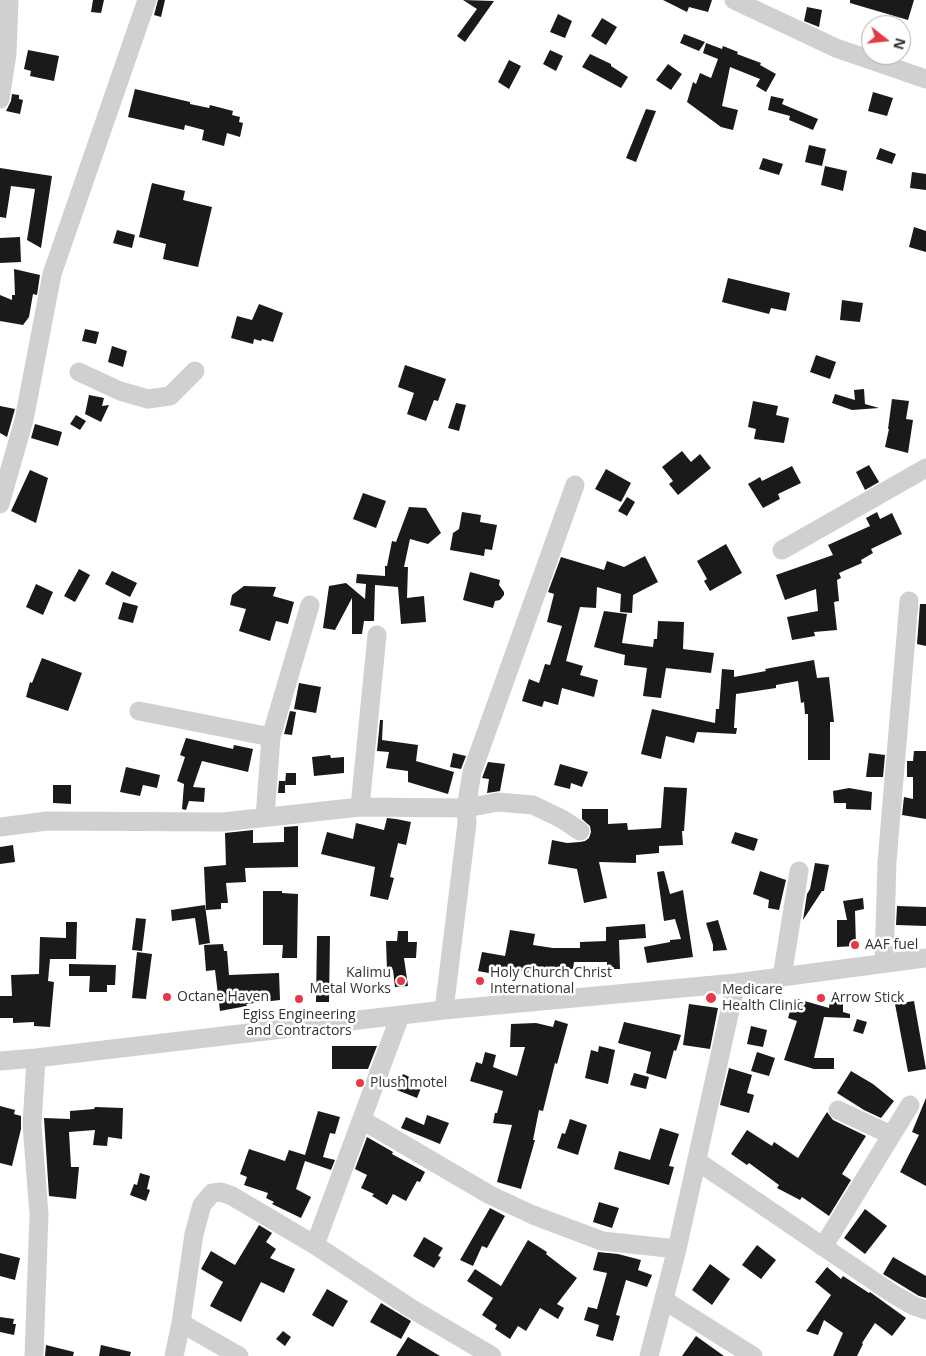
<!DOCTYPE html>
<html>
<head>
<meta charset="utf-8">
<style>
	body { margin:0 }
	#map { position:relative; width:926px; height:1356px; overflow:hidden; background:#fff; font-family:"Open Sans",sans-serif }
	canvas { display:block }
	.north { position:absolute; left:861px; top:15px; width:50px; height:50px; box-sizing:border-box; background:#fff; border:1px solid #adadad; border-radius:50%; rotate:106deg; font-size:14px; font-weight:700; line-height:20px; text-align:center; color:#333 }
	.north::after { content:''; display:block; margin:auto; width:18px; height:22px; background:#e63946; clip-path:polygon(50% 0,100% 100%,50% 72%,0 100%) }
</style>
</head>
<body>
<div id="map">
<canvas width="926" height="1356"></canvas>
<div class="north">N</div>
</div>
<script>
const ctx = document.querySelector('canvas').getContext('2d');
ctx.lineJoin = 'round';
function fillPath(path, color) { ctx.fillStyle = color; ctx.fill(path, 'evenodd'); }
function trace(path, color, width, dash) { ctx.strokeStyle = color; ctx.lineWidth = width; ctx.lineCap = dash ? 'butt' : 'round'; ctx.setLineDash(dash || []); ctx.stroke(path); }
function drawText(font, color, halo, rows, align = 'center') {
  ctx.font = font + ' "Open Sans",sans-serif'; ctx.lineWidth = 5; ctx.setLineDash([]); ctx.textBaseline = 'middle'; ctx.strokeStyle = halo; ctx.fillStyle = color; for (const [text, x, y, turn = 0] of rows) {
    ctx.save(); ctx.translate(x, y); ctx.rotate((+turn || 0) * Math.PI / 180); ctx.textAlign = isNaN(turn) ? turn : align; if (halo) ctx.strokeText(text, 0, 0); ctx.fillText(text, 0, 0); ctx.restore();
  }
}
const building = new Path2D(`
	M93,0H104L101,13L91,12Z
	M158,0H165L161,17L154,15Z
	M463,0L494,1L465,42L457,36L477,9Z
	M663,0H712L708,12L689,7L687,12Z
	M850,0H914L908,20L850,3Z
	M807,7L822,10L819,27L804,21Z
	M558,14L572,21L565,38L550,32Z
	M602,18L617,27L606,45L591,36Z
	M684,34L705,42L699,51L680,43Z
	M706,43L722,49L723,46L738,52L737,54L761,63L760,65L776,74L766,92L756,86L760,79L730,67L722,106L738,110L733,130L721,127L687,102L693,82L696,84L700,73L711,78L718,59L703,53Z
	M28,50L59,56L54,81L30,76L31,71L24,69Z
	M550,50L563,56L556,71L543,64Z
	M590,54L611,64V66L628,77L621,88L582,67Z
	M509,60L521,66L509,89L498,82Z
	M668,64L682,74L671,90L656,80Z
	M135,89L190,102V104L209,108L210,105L233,111L232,115L240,117L239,122L243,123L240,137L227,133L224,146L202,140L204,130L185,125L184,130L128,117Z
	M873,92L893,98L887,116L868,111Z
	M12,94L19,95V99L23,100L20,114L6,111L11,101Z
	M771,96L784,99L782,104L818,119L813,130L789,120L790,116L768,110Z
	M646,109L656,111L636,162L626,158Z
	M809,145L826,149L822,166L805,162Z
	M880,148L896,154L892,164L876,159Z
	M763,158L783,164L779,175L759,169Z
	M825,166L847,171L843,191L821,185Z
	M0,168L52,176L41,248L27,240L35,189L11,186L6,218L0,217Z
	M912,172L926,174V190L910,188Z
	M152,183L185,191L183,200L212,207L198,267L163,259L166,244L139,237Z
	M914,227L926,231V252L909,247Z
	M117,230L135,235L132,248L113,243Z
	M20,237L21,262L0,263V238Z
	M14,269L40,275L37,295L33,294L29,317L23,325L0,321V295L12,300V295H15Z
	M728,278L790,293L786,311L771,308L769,314L722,302Z
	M842,300L863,303L860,322L840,320Z
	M259,304L283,313L273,342L262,339L261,341L254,339L253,344L231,338L237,316L252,320Z
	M85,329L99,332L96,344L82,341Z
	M112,346L127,351L123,367L108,362Z
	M816,355L836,362L830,379L810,372Z
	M405,365L446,379L438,401L434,400L426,421L407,414L414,393L398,387Z
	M864,389L865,404L879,408L852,410L832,403L835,394L855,400L854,390Z
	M89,395L104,398L102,406L109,405L101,422L85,414Z
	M892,399L909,401L906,419L913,420L908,453L885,447L889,429H888Z
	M753,401L778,406L776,415L789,418L784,443L754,439L756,429L748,427Z
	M456,403L466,405L459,431L448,428Z
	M0,406L15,409L7,437L0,433Z
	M76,415L86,421L80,430L70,424Z
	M35,424L62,432L58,446L31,438Z
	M682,451L691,462L700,454L711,468L678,495L669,484L673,481L662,467Z
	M869,465L879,482L865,490L856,472Z
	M792,466L801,483L778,494L780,499L763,508L748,484L760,477L762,481Z
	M606,469L631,483L621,502L595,489Z
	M30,470L48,478L36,523L11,511Z
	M363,493L386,501L376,528L353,519Z
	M627,497L635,502L627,516L618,511Z
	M409,507L426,508L441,533L428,544L410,539L404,567H408L407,598L424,596L426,622L401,624L398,587L375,585L374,621H364L362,634H352V598L335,630L323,628L329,586L346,583L365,599L366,584L356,583L357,574L385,576V566H387L392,541L396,542Z
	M462,512L481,515L480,522L497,525L492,550L485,549L484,556L450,550L453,533L459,529Z
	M877,512L880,519L892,513L902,534L871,549L873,553L861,560L862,563L839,573L841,578L837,580L839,601L834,602L837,630L814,632L815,636L792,640L787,617L818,611L816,589L785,600L776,575L833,555L828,545L870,526L866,518Z
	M726,544L742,573L710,591L704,581L707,579L697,561Z
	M645,556L658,582L633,595L632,613L620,612L621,594L597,587L596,608L580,607L566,661L583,666L580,675L598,680L594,697L562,688L558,705L544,701L542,707L522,701L529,679L539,683L545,664L550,665L562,626L547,622L554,594L548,592L561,557L604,570L607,561L624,567Z
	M79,569L90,575L75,602L64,596Z
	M112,571L137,583L130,597L105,584Z
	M470,572L500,580L499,585L504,592V595L500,600L495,601L493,608L463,600Z
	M36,584L53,592L43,615L26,607Z
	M244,586L276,587L273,596L294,602L288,624L276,621L270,641L239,631L246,609L230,605L232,595Z
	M123,602L138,606L133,623L118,619Z
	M920,604H926V646L917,644Z
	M604,611L627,614L622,643L653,647L654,639H657L658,621L684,622L683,649L714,653L711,673L666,668L661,698L643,696L647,668L624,665L625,655L594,647Z
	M42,658L82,673L68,711L26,697L30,682L32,683Z
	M814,660L817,678L829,677L834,722H830V760H808V714H805L804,702L801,703L798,681L776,685V688L736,694L734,728H737L736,734L697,732L694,743L666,736L661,759L641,754L652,709L715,723L716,709H719L722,669L734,670V677L766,671L765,669Z
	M299,683L321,687L316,713L294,709Z
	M290,711L296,712L292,735L284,734Z
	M380,720H383L382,740L418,745L416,761L454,772L448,794L408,782V771L386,768L389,752L377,751Z
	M186,738L233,749L234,745L253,749L248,772L202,761L193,787L205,788L204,802L189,801L186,810L182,809L184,784L177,781L185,757L180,755Z
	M914,751H926V819L902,815L904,797L913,799V777H907V761H913Z
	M453,753L466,756L461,769L450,767Z
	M869,753L885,755L883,777H866Z
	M330,755L331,758L344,757V773L314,776L312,757Z
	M488,762L505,764L500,791L487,793L489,779L482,778Z
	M560,764L588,772L582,787L571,783L570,789L554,785Z
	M126,767L160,775L157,788L143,785L140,796L120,792Z
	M286,773H296V785H285V793H278L279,781H285V784Z
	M53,785H71V804L53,803Z
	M664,787L687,788L684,831H682L683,845L659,846V853L636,855V863L599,862L607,898L584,903L577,869L548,864L552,840L567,843L580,842L585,841L589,838L591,832L590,826L582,819V809H608V824L627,823L628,830L661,828Z
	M849,788L872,792L871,810L846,809V803H834L833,791Z
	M387,818L396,819L411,822L406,845L398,843L390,877L394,878L388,900L370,896L375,867L321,854L327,832L353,839L356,823L384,830Z
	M298,826V867L245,868L246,882L226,883L228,903H221V909L206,910L204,867L226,865L225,833L253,830V843L284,842V827Z
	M735,832L758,839L754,851L731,843Z
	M13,845L15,862L0,864V847Z
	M815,863L829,865L824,891H822L803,920L807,894L810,889Z
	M664,871L670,894L683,890L693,957L647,963L644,947L670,942V940L681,939L675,919L664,921L657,872Z
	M760,871L786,880L779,910L768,908L769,900L753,894Z
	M263,891H282V893L298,894L297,958H282L283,945H263Z
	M863,898L864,909L855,911L856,946L837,947V920H847L843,901Z
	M205,905L210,943L199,945L195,918L172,921L171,910Z
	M897,906L926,907V926L896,925Z
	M136,918L146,919L142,951L132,950Z
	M718,920L727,950L713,951V945L706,923Z
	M66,922H77L76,959H50L48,981L54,982L50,1027L34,1026V1022L13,1023V1018H0V996H12L11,975L39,974L40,937L66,938Z
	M645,924L646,938L619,940L620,969H607V962H574L573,969L548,968L530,965L528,973L495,967L494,974L478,971L482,952L505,956L510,930L535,934L533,945L553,948H580V942L606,941V927Z
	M398,931H408V942H417L416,958H404L408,986L395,987L393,970H387L386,941H397Z
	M317,936H330L329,1002H316Z
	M223,944L224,951H227L229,975L279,973L280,1000L246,1004L247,1006L220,1011L215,970L206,971L204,945Z
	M137,952L152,954L146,999L132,998Z
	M69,964L116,965L115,985H107V992H89L90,976H69Z
	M794,998L829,1008L830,999L843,1000V1012L850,1014V1018L824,1017L814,1058H834V1069H814L784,1060L797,1021L788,1018Z
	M914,1001L926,1069L908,1072L895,1004Z
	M689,1004L718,1008L710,1049L683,1045Z
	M857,1019L867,1022L863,1034L853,1031Z
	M555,1020L568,1024L557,1064L555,1063L543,1111L539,1110L533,1140H535L521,1189L497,1182L512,1125L493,1123L495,1113H497L503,1091L470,1081L476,1062L482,1064L485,1052L496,1055L493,1067L517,1076L525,1047H510L511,1024L536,1023L553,1027Z
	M624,1022L681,1035L676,1051L674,1050L666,1079L646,1073L651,1052L618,1043Z
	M751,1026L767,1030L763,1047L747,1044Z
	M332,1046H377L368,1069H332Z
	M599,1046L615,1050L608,1084L585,1078L591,1050L598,1052Z
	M757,1052L775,1058L769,1076L751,1071Z
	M729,1068L752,1075L747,1093L754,1095L749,1113L720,1105Z
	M851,1071L873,1084L894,1101L881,1118L864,1110L837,1093Z
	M634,1073L649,1077L646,1089L630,1085Z
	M403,1074L423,1083L417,1098L397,1090Z
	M926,1098V1186L900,1172L919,1135L912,1132Z
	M0,1106L15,1110L14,1114L21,1116V1129L12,1166L0,1163Z
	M95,1107L123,1108L122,1139L108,1137L107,1146L93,1145L95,1130L69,1132L71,1167H79L76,1199L49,1196L44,1118L70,1119V1111L94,1109Z
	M318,1111L340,1117L335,1134L330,1133L323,1157L335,1160L331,1170L305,1161L296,1189L311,1197L301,1218L272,1204L274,1202L266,1198L268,1193L244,1185L247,1177L240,1174L249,1149L285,1161L289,1150L305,1155Z
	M827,1112L833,1120L866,1136L842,1174L851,1180L829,1216L802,1197L800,1200L777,1188L779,1185L749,1163L747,1165L731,1154L747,1130L772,1146L774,1142L798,1158Z
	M427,1115L449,1123L440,1144L401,1128L406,1117L424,1125Z
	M570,1119L587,1125L578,1155L557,1148L562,1133L565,1134Z
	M660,1128L679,1134L669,1166L674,1167L669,1185L614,1169L619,1151L650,1160Z
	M367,1137L393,1152L392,1154L425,1172L420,1182L417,1181L406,1201L393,1194L387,1205L372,1196L374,1194L361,1188L367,1175L355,1169Z
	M140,1173L150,1176L147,1189L150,1190L146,1201L130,1195L134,1184L137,1185Z
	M599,1202L619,1208L612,1228L593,1222Z
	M490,1208L505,1216L487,1248L482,1246L473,1266L460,1260Z
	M865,1209L887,1226L865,1254L844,1238Z
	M259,1225L272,1233L266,1242L276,1249L270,1258L295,1269L284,1293L261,1282L241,1322L210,1306L223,1282L201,1269L211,1251L235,1265Z
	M424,1237L443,1248L438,1256L441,1257L434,1268L413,1256Z
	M528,1240L547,1252L546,1254L577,1278L557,1304L564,1308L558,1319L540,1308L526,1331L518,1326L510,1339L495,1329L497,1325L482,1315L493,1298L467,1281L475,1269L501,1286Z
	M757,1245L776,1260L761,1279L742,1265Z
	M598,1252L618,1254L641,1260L638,1270L652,1275L647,1287L626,1280L616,1315L620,1316L613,1341L596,1336L599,1325L584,1320L588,1307L597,1309L607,1273L593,1270Z
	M0,1253L20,1258L15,1280L0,1276Z
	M893,1257L926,1276V1298L919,1296L883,1274Z
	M710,1264L730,1279L712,1305L692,1290Z
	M827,1267L841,1279L843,1276L869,1293L870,1292L906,1318L892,1336L875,1323L862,1343L863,1344L857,1356H833L843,1333L824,1320L818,1335L806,1331L831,1295L815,1282Z
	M327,1289L348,1301L333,1327L312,1315Z
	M381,1303L411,1321L401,1339L370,1322Z
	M0,1317L14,1319L13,1324H16L14,1335L0,1332Z
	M283,1331L291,1337L285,1346L276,1339Z
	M696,1336L724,1356H682Z
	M408,1337L440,1356H396Z
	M46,1345L74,1352L73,1356H45Z
	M101,1345L131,1352L130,1356H99Z`);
const minor = new Path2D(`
	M734,0L836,48L926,79
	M0,99L7,54L9,0
	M79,372L120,391L148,399L170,396L195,371
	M0,504L24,420L52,274L147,0
	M782,550L926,468
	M139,711L271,737
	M360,807L377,635
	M265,817L271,737L310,605
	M0,827L47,821L223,822L360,807L466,808L498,802L533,805L562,819L580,831
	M884,962L887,862L909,601
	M782,977L799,871
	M444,1010L467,823L466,808L472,772L575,485
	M0,1061L36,1058L444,1010L736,983L926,958
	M838,1110L891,1135
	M362,1120L490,1195L533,1215L602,1241L677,1249
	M697,1161L893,1294L914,1306L926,1310
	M315,1245L400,1016
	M823,1247L910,1105
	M664,1300L753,1356
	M181,1323L239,1356
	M34,1356L39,1214L32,1125L36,1058
	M174,1356L181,1323L194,1234L202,1205L212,1193L221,1192L232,1196L315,1245L412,1309L492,1356
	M649,1356L677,1249L736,983`);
const markers = [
	[855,945,5,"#e63946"],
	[401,981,5,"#e63946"],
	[480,981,5,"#e63946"],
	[167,997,5,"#e63946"],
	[711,998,6,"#e63946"],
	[821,998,5,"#e63946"],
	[299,999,5,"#e63946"],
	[360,1083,5,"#e63946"]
];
const poiNames = [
	["AAF fuel",865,945],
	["Kalimu",391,973,"right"],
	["Metal Works",391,989,"right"],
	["Holy Church Christ",490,973],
	["International",490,989],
	["Medicare",722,990],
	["Health Clinic",722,1006],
	["Octane Haven",177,997],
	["Arrow Stick",831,998],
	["Egiss Engineering",299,1015,"center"],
	["and Contractors",299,1031,"center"],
	["Plush motel",370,1083]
];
fillPath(building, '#1a1a1a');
trace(minor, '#d0d0d0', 19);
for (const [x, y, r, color] of markers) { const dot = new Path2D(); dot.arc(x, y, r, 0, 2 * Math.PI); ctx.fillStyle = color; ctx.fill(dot); trace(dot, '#fff', 2); }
drawText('14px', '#333', '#fff', poiNames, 'left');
</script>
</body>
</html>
